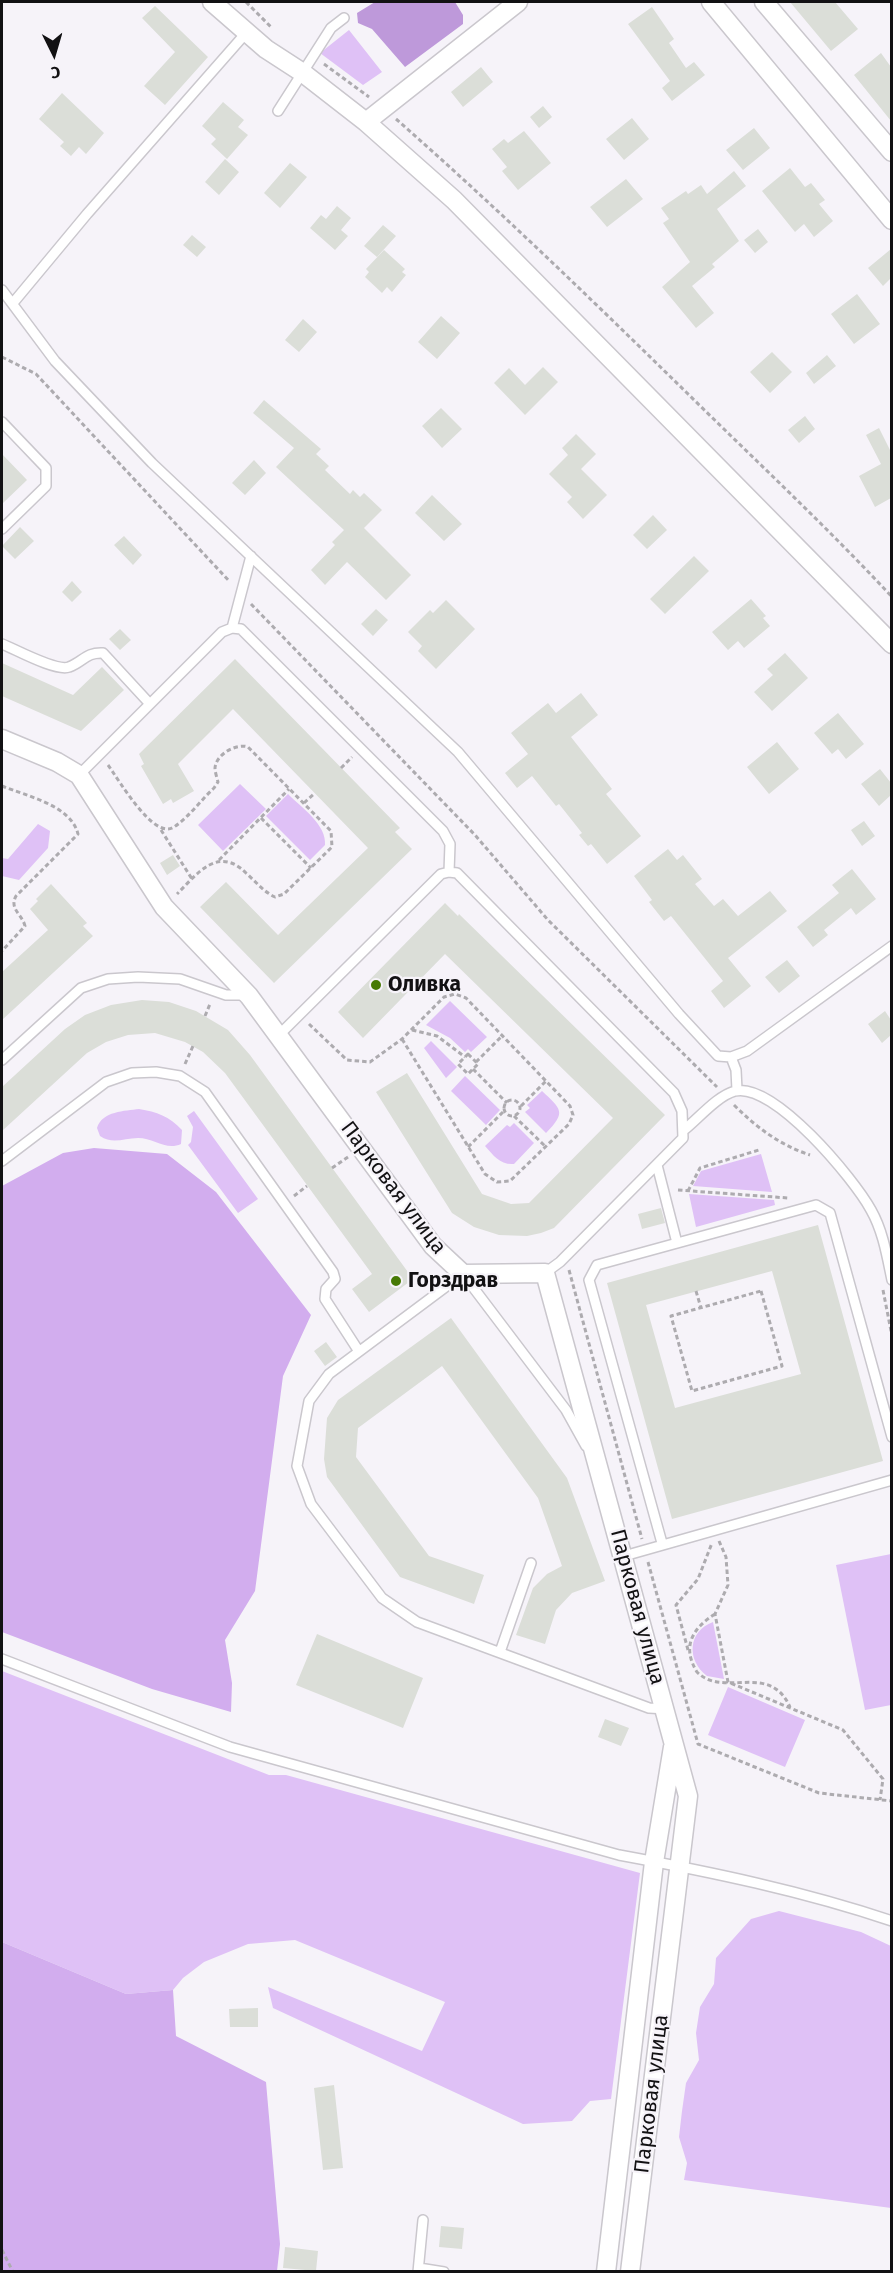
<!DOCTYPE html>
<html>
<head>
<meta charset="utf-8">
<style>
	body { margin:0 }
	#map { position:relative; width:893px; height:2273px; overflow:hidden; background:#f6f3f9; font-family:"Fira Sans",sans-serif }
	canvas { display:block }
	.frame { position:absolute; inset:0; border:3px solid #121113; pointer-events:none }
	.north { position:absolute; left:24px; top:24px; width:60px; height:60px; -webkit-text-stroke:4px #f6f3f9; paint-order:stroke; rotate:175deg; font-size:16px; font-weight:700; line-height:24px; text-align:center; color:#121113 }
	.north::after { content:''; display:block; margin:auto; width:21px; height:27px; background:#121113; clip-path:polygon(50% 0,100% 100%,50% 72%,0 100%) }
</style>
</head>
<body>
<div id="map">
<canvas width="893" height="2273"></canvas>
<div class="frame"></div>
<div class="north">С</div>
</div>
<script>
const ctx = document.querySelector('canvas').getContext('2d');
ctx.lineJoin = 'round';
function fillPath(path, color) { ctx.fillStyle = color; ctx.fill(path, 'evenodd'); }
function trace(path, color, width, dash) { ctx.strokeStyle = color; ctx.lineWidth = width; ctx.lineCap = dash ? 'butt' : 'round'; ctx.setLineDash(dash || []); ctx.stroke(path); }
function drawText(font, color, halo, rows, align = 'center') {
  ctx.font = font + ' "Fira Sans",sans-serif'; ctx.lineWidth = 4.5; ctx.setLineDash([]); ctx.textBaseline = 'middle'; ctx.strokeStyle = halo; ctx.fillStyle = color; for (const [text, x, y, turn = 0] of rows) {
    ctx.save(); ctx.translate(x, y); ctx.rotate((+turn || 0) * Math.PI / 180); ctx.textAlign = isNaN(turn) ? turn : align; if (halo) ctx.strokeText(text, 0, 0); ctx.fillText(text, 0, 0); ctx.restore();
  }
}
const green = new Path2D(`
	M349,30L382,72L363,85L320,53Z
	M240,784L266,809L223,851L198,825Z
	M288,794C302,808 327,825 325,845L310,860L266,816Z
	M38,824L50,831L48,848L19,880L2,876V858L8,859Z
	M450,1001L487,1037L471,1052L468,1049L465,1052L450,1038L426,1025Z
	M431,1041L457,1067L446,1078L424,1048Z
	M465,1076L500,1110L486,1125L451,1091Z
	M542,1091C561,1109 567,1112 546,1133L525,1112L530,1108L527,1105Z
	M139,1109C157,1112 169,1116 182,1130L181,1144C166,1151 154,1138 138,1138C124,1138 113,1145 100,1136L97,1128C102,1111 125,1111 139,1109Z
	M194,1111L258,1199L238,1213L188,1145L191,1142L193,1127L187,1116Z
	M514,1123L534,1143L514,1164C500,1165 494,1156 485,1146L507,1125L510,1127Z
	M761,1154L772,1192L693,1186L701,1171Z
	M689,1194L774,1200L775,1205L696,1227Z
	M891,1554V1705L865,1710L836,1565Z
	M713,1622L724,1679L707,1676C686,1660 688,1631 713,1622Z
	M2,1671L269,1775H286L640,1873L611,2099L590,2101L572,2121L523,2124L273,2008L268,1987L422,2051L445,2002L295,1940L248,1944L204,1962L183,1978L173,1990L126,1994L2,1942Z
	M728,1687L805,1720L785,1767L708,1735Z
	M779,1911L861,1932L891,1946V2208L684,2180L687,2163L679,2137L682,2111L686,2083L699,2060L696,2033L700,2007L714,1984L716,1958L751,1919Z`);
const forest = new Path2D(`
	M94,1148L167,1154L216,1192L311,1315L283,1376L255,1591L225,1640L232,1683L231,1712L152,1689L2,1632V1186L63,1153Z
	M2,1942L126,1994L173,1990L176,2036L266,2082L280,2244L277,2271H2Z`);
const water = new Path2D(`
	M375,2H455L463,15V24L405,67L372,29L358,23L357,13Z`);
const building = new Path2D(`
	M790,2H835L858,29L831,51Z
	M155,6L208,57L165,105L144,86L175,52L142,18Z
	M652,7L674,39L669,43L686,68L694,62L705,75L672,101L662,88L670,81L628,24Z
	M881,53L891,67V121L854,75Z
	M481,67L493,82L463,107L451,92Z
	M62,93L104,133L86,154L79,147L71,156L60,146L64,142L39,119Z
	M223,102L244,120L238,127L248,135L227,159L211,144L216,139L202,126Z
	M543,106L552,117L539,128L530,117Z
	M632,118L649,139L624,160L606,139Z
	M754,128L770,148L743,170L726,150Z
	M524,131L551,163L518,190L502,171L507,167L492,149L504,139L508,143Z
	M225,159L239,172L219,195L205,182Z
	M290,163L307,177L280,208L264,193Z
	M790,168L805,187L811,183L825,200L819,204L833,221L814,237L804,224L795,232L762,191Z
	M734,171L746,186L717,209L739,241L712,264L715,267L692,286L714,313L696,328L662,287L690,262L663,223L669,219L661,208L686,191L688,194L701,185L707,194Z
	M626,179L643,199L607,227L590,207Z
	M337,206L351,218L341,230L348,236L335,250L310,228L321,215L326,219Z
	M383,225L396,236L377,257L364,246Z
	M758,229L768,242L755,253L744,240Z
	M192,235L206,247L197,257L183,245Z
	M891,249V278L883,286L868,268Z
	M384,250L405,269L402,272L406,275L392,292L387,287L382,293L365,277L369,272L366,269Z
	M857,294L880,324L854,344L831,314Z
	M441,316L460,333L437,359L418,342Z
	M303,319L317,332L299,352L285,340Z
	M772,352L792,372L770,393L750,372Z
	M827,355L836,366L814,384L806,373Z
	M543,367L558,382L525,415L494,383L509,368L525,385Z
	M264,400L321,449L316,454L329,466L325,470L350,494L353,490L360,497L364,493L382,510L364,528L411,575L386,600L347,562L325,585L311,570L335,545L332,542L344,530L276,467L294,448L253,413Z
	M441,408L462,429L442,448L422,426Z
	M805,416L815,429L799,443L788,430Z
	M879,428L891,452V498L875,507L859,476L881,464L866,435Z
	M576,434L596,454L581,469L607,495L583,519L567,502L572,497L549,474L568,455L562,448Z
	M2,454L27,480L2,504Z
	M254,460L266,473L245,495L232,483Z
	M432,495L462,524L444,541L415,513Z
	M653,515L667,530L647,549L633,535Z
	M20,527L34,541L15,559L2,546Z
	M124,536L142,555L133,565L114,545Z
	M694,556L709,571L665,614L650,599Z
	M72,581L82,592L72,602L62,592Z
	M751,599L766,616L763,618L770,626L744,648L738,641L728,650L712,632Z
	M446,600L475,629L436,669L418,651L422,646L408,632L430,610L433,613Z
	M376,609L388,620L373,636L361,624Z
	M120,629L131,640L120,650L109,639Z
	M785,653L808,678L772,711L754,692L773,675L767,669Z
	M235,659L400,828L395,832L412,849L274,983L200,907L226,882L278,935L368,848L233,709L178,764L194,791L173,803L171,799L163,804L141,766L144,764L139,754Z
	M2,663L73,695L102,667L124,690L81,731L2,696Z
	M581,693L598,715L571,737L612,789L606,794L641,836L607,864L591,844L588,846L579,835L582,833L559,804L556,806L532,776L517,788L505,773L528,754L511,733L548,703L556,713Z
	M838,713L864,744L846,759L838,749L832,754L814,733Z
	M777,742L799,769L769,794L747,767Z
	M880,769L891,783V795L879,806L861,784Z
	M864,821L875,836L862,846L851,830Z
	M668,849L677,860L683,855L702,879L695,884L714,906L723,899L738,916L770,891L787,911L728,958L751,986L724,1008L711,991L723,981L671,916L664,921L649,902L652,900L634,876Z
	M173,855L180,866L167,875L160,863Z
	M852,869L876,899L856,915L851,908L824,930L828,935L813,947L797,927L839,893L832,885Z
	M51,884L87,923L83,926L93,936L2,1020V972L48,930L30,909L38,901L36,899Z
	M445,903L458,916L459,914L665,1115L554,1228L541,1233L527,1236L499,1235L474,1227L452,1213L376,1092L407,1073L482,1194L511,1204L529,1203L613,1118L445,954L363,1038L338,1012Z
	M787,960L800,976L779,993L765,977Z
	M142,1000L169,1002L196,1011L228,1030L250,1055L413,1279L369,1312L352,1289L372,1274L225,1073L203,1052L185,1042L155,1033L128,1035L106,1042L87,1053L2,1131V1087L65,1029L85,1015L111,1005Z
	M885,1011L891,1020V1035L882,1043L868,1024Z
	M661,1208L665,1223L642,1229L638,1214Z
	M818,1225L883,1461L672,1519L607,1283ZM772,1271L801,1374L675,1408L646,1305Z
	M451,1318L567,1478L605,1581L572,1593L556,1610L545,1644L516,1635L533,1588L547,1574L562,1566L538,1498L442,1366L358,1428L356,1457L429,1556L484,1575L474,1604L400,1577L327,1477L324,1459L327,1418L338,1400Z
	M326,1342L337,1357L325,1366L314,1351Z
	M317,1634L423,1678L403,1728L296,1685Z
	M605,1719L629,1728L621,1746L598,1737Z
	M258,2008V2027H230L229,2009Z
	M334,2085L343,2168L323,2170L314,2088Z
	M441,2226L464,2228L462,2249L439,2247Z
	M285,2247L318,2251L316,2271L283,2268Z`);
const path = new Path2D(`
	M246,2L272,28
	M324,64L369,97
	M396,119C495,206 591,299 686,392C755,460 826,526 892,597
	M2,357L36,374L230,582
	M251,604L475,835L548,920L717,1087
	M108,765C119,780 154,841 174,827C189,817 201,800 214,788L218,782C217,778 215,772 215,768C216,754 237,743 248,747L331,831L332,847L284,894L275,897C264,892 256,882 246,873C218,845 197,874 177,894
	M341,768L352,757
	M2,786C26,796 71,805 78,834L16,896C9,909 22,914 25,926L2,951
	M304,803L315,793
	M261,818L311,868
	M161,830L192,879
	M219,860L289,789
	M205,1016L210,1004
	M309,1024L347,1060L370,1062L402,1039L444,997L455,994L466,998L570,1106L573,1115L569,1124L510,1181L497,1182L485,1174L402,1039
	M412,1030L437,1036L465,1057
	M468,1054L478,1064L468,1074L458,1064Z
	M476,1062L502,1036
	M185,1064L193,1046
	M473,1069L507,1103
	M504 1108a8 8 0 1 1 16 0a8 8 0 1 1-16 0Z
	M734,1105C757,1128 780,1145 810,1155
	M521,1106L546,1081
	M514,1116L546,1147
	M468,1147L505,1110
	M332,1168L348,1157
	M678,1190L788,1198
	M688,1191L700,1168L759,1150
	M294,1196L307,1186
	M569,1270L642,1539
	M883,1290L892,1336
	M696,1291L701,1308
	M761,1291L782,1366L692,1391L671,1316Z
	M719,1541L726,1557L728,1585L715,1614L728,1682L843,1730L883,1779L880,1800
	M648,1562L698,1744L819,1793L892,1801
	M715,1614C693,1628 681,1646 697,1672C724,1699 769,1661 790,1707
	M688,1650L676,1605L698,1579L712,1543
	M2,2250L13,2272`);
const service = new Path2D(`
	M278,111L331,28L344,18
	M2,290L55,361L152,463L458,752L679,1014L718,1056L731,1057L747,1051L892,946
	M13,303L87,214L246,33
	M2,422L46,468V486L2,529
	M232,628L251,556
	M2,644C15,649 56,672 69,667C83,662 86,652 103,653L150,704
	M79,775L222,632L232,628L241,629L443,831L450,844L449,872
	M279,1035L441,874L449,872L457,873L674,1093L682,1111L683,1138L560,1262L545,1273
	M731,1057L736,1070L737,1090
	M2,1060L81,988L108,979L138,977L180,979L226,995H247
	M684,1130C699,1118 717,1096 735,1091C774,1082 854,1179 871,1210C883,1231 887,1256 892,1280
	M2,1161L106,1082L132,1073L156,1072L180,1076L205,1092L333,1272L335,1279L326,1289L325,1299L358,1350
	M657,1165L677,1243
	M586,1446L566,1410L463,1274L329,1374L309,1401L297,1466L311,1504L382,1598L417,1622L649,1708L666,1709
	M662,1543L589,1280L597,1265L816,1205L830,1213L892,1437
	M624,1556L892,1480
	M500,1652L531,1563
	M2,1659L230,1747L619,1855C711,1872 803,1891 892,1921
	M419,2268L444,2272
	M418,2272L423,2220`);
const minor = new Path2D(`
	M212,2L266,49L303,73L366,122L454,200L892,644
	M711,2L892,220
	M764,2L892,152
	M366,122L518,2
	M2,739L57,762L79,775L164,907L249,996L433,1246L463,1274L545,1273L688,1796L630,2272
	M606,2272L654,1862L673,1747`);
const markers = [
	[376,985,6,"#477a05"],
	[396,1281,6,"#477a05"]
];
const poiNames = [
	["Оливка",388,985],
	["Горздрав",408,1281]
];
const streetNames = [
	["Парковая улица",393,1188,53],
	["Парковая улица",637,1607,75],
	["Парковая улица",652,2094,-83]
];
fillPath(green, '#dfc1f6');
fillPath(forest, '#d2adee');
fillPath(water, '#be99da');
fillPath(building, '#dbded8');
trace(service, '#cac7cd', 12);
trace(minor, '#cac7cd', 21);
trace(path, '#adabaf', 3, [4.5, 3]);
trace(service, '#fff', 9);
trace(minor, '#fff', 18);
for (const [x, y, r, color] of markers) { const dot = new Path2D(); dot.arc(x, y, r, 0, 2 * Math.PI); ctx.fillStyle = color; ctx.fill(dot); trace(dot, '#f6f3f9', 2); }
drawText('bold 21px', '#121113', '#f6f3f9', poiNames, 'left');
drawText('21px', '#121113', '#f6f3f9', streetNames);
</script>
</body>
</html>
